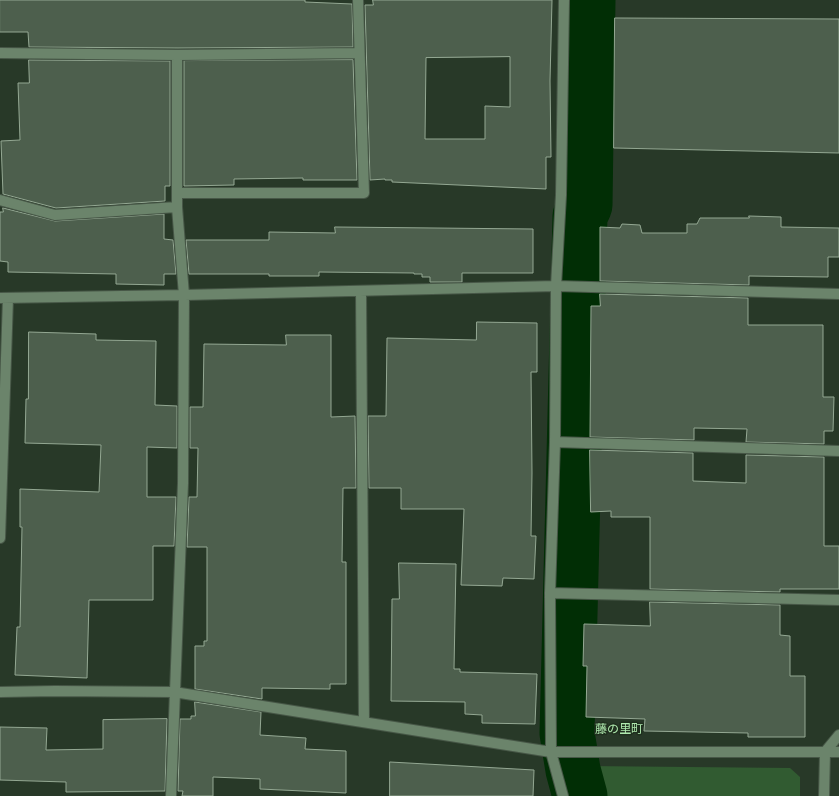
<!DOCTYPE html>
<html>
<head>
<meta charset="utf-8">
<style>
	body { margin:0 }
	canvas { display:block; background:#283928 }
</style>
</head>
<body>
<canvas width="839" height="796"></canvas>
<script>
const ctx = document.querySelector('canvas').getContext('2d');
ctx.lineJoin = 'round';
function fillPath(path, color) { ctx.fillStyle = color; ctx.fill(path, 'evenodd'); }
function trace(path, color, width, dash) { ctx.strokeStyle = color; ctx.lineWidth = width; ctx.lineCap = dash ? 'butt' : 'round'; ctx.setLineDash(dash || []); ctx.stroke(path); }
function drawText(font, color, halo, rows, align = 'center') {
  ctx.font = font + ' "Public Sans","Noto Sans JP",sans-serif'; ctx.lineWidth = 3; ctx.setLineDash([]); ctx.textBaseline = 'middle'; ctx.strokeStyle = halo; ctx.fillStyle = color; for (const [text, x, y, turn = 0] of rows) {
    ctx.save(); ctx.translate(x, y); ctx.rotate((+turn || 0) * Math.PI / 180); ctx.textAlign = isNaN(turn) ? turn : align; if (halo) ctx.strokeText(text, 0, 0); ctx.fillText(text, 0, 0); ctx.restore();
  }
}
const green = new Path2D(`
	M584,766L790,768L800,777V796H593Z`);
const river = new Path2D(`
	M580,796L573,770L567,733L580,216L585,205L588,0`);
const building = new Path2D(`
	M0,0H305V2L352,4L353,47L177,48L29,47L28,32H0Z
	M373,0H552L550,81L551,157H546V189L392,182V180H385V179L370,180L365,5H373ZM510,57V107L485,106V139H425L426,58Z
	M615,18L839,19V153L614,148Z
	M29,60L170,61V186H165V201L56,208L3,194L1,141L20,140L18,83H29Z
	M353,60L357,180H303V178L234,179V185L184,186V61Z
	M3,208L55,221L164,214V239L173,240L176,274H164V285L116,284V274L8,272V262L0,261V212H3Z
	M749,216L781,217V227L839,228V257H828V277L749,276V285L600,281V227L620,228L622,224L640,225L642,233H687V224H697L700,218H749Z
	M335,227L533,229V273H462V282H430V277H422V274H414V273L319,272V276H269V274H189L186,240H269V232L335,233Z
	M600,294L748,298V325H823V397H834L833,431H824V444L746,442L747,429L694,428V440L590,437L591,306H600Z
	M477,322L537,323V372H531L532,473L531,536H536L534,579L503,578L502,586L461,585L464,509H401V488H369L368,416H386L387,338L476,340Z
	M29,332L96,334V340L156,341L155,405L177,406V448L147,447V497H176L174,546H153V600H89L87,678L15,675L17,627H20L22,527H20V489L99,492L101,445L25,443L26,399H28Z
	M286,335H331V417L355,416L356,488H343L342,562H346V684H330V689L262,688V699L195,689V646H204V641H207V547H187L189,497H197L198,448H190V407H203L204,344L286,345Z
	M590,450L693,453V481L746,483V455L824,457V546H839V589H780V592L650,589V517H611V511L591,512Z
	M399,563L456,564L454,669H460V672L537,674L535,724L482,723V715L465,714V702L391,701L392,599H399Z
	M650,602L780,605V635L790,636V676H805V737H748V733L644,731L645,719L586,717L587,666H583L584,624L650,626Z
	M195,702L261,712L260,735L306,738L305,749L346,751V793L260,789V779L213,777V796H182L183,791H178L180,719H191V716H195Z
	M167,719L165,791L66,792V782L0,780V727L47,728L46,750L103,749V720Z
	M390,762L534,770L533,796H390Z`);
const minor = new Path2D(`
	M0,53L177,55L359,53
	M177,193H364L358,0
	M0,200L55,215L177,207
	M361,291L364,722
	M0,298L184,295L556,286L839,294
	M555,442L839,451
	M0,538L8,298
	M550,593L839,600
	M0,692L55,691L174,692L551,752H839
	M171,796L183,483L184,295L177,207V55
	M563,796L551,752L550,593L555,442L556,286L561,195L564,0
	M824,796L825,752L839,735`);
const neighbourhoodNames = [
	["藤の里町",619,729]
];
fillPath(green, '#315b31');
trace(river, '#012e05', 55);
fillPath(building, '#4d5f4d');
trace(building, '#94a893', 1);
trace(minor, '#475747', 12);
trace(minor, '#6b846b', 10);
drawText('12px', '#afe9ae', '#1f2f1e', neighbourhoodNames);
</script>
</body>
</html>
